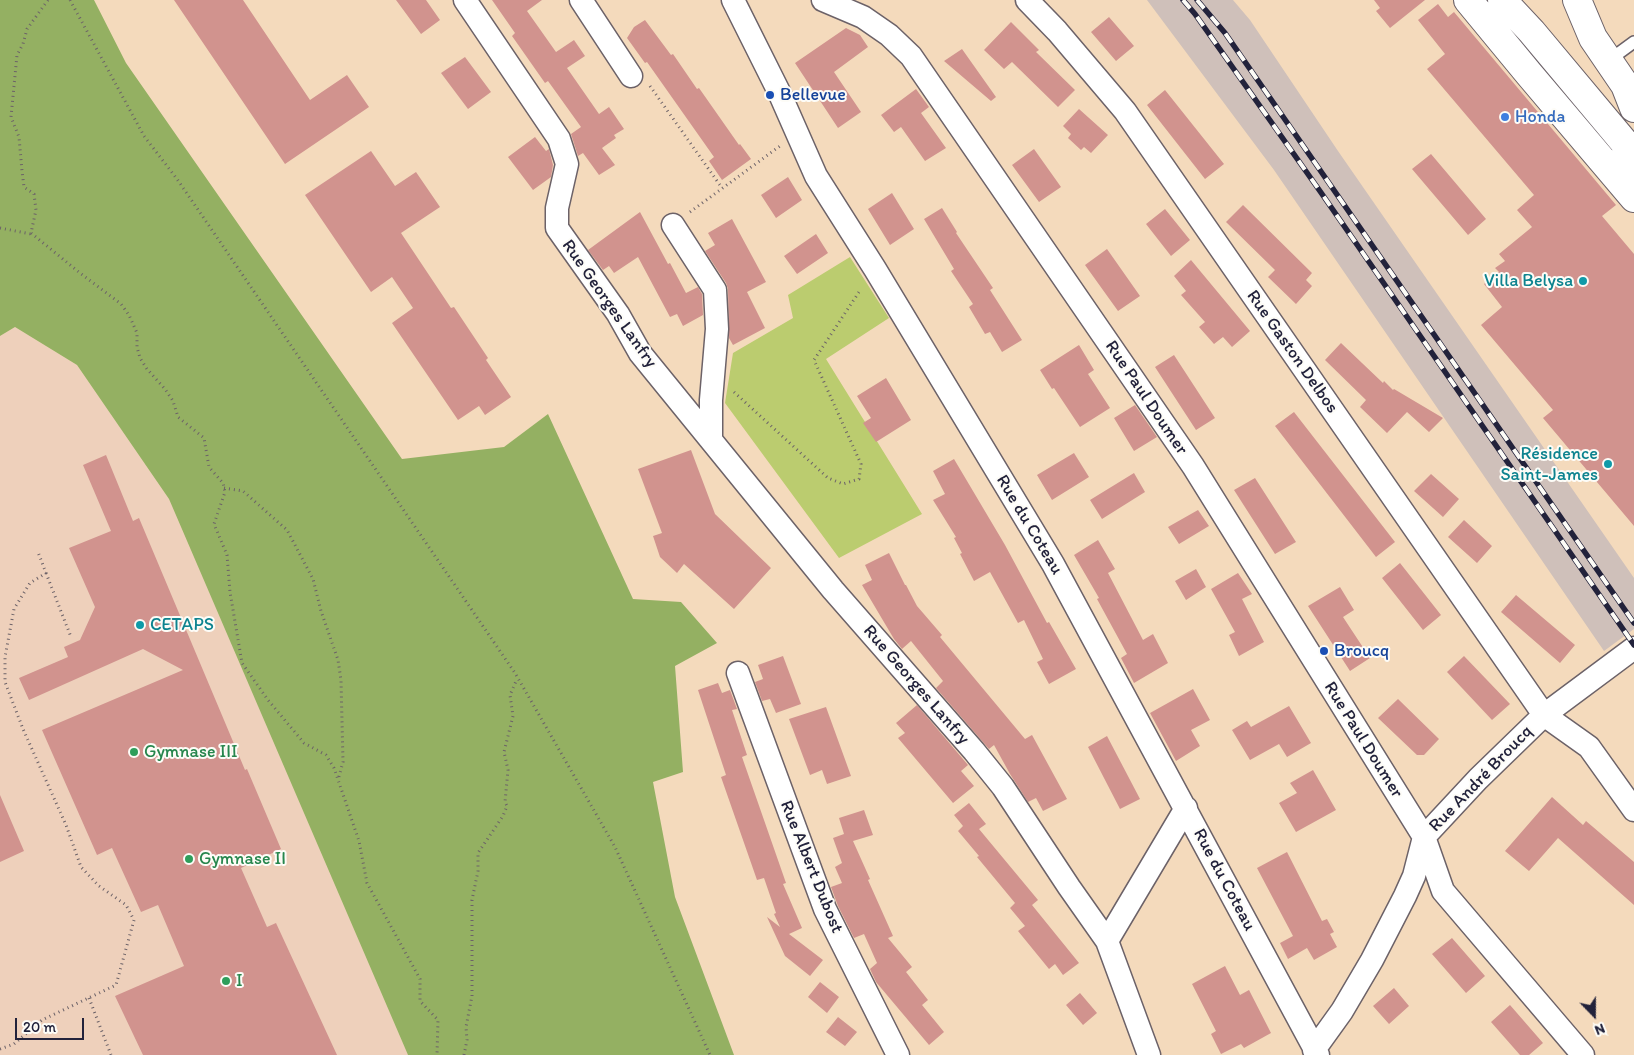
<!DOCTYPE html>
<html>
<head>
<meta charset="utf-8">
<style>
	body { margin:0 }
	#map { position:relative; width:1634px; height:1055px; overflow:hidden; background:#f4dabc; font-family:Itim,sans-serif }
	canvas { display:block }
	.north { position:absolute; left:1569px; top:990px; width:50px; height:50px; -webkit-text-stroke:4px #fdfcf7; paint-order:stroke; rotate:158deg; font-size:14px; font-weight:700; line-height:20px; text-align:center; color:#22223b }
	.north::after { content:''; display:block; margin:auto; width:18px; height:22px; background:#22223b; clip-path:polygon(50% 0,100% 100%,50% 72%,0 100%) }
	.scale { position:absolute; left:15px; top:1018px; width:69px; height:22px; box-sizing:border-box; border:2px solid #22223b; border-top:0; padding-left:6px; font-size:15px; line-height:18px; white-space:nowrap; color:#22223b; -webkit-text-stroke:4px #fdfcf7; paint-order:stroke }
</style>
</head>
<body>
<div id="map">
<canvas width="1634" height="1055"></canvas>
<div class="north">N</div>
<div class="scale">20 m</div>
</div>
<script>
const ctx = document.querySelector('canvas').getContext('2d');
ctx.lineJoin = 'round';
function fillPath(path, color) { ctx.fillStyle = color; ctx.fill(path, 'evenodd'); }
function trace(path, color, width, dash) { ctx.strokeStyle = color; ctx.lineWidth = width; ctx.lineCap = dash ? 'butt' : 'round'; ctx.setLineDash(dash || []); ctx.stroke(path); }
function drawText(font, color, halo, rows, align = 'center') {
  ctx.font = font + ' Itim,sans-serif'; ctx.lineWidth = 4; ctx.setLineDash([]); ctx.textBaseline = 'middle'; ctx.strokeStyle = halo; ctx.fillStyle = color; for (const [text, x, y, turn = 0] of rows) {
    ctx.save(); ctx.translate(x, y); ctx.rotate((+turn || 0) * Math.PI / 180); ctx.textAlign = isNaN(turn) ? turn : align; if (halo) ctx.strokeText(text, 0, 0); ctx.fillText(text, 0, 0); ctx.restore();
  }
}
const built = new Path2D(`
	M15,327L77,365L169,499L408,1055H0V336Z`);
const industrial = new Path2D(`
	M1147,0H1233L1250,20L1338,151L1634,578V629L1604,651L1274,170Z`);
const green = new Path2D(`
	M850,257L889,318L826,359L922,514L839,558L725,403L733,353L793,318L788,295Z`);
const forest = new Path2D(`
	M0,0H94L126,63L402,459L504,447L548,414L633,599L681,602L717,643L675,666L683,772L653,782L675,897L734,1055H408L169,499L77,365L15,327L0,336Z`);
const building = new Path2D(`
	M174,0H243L310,100L347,75L369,107L285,164Z
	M396,0H426L440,20L421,34Z
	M492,0H542L527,11L556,52L574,40L585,56L567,68L599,114L609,107L624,129L614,135L616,138L602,148L615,165L599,175L583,153L578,156L571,134L581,127L548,81L545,83L512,36L515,33Z
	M1374,0H1425L1390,28L1376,11L1380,8Z
	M1438,4L1448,17L1454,12L1616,205L1602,216L1634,254V526L1543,418L1553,410L1481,325L1502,307L1484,284L1499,272L1495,268L1505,261L1499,254L1532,227L1517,210L1534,195L1427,69L1445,54L1418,20Z
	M1109,17L1134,46L1116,61L1091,32Z
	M645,20L671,55L673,54L697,89L699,88L739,145L740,144L751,159L722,180L709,161L714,157L647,62L645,63L627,38L634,27Z
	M1011,22L1039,50L1036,52L1075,90L1058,107L1012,62L1004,69L984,50Z
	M846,28L860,35L868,47L834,72L861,112L838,128L795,63Z
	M962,49L996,97L991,101L944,61Z
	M465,57L491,92L468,109L441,73Z
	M916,89L929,107L921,113L946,148L925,161L901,127L894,132L881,115Z
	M1165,90L1224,164L1205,179L1147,105Z
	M1079,109L1108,135L1091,153L1084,147L1081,150L1068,138L1071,134L1063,126Z
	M535,137L546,151L549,149L553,165L551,177L533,190L508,157Z
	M1034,149L1061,187L1039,202L1012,165Z
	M371,151L395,186L416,172L440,207L401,233L451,308L454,307L488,358L486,360L511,397L485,415L479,406L458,420L392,323L413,308L392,277L371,292L305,195Z
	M1431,154L1486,219L1468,235L1412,169Z
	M788,177L802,200L776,218L761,195Z
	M892,193L914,229L890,245L868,209Z
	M1243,205L1312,273L1306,280L1312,286L1296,304L1268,277L1275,270L1226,222Z
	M942,208L957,232L956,233L993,288L990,290L1022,340L1002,352L990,332L985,334L969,307L973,304L951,271L954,269L924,219Z
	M1165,209L1190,240L1171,256L1146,224Z
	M640,212L668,264L670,263L686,293L698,287L702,294L703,315L683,326L677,314L670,317L638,257L614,273L609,266L603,270L588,250Z
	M732,219L766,282L747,292L765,328L733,345L729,338L728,289L726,283L705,251L715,245L708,233Z
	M816,234L828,253L797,274L784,256Z
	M1107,249L1140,296L1118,311L1085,265Z
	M1191,260L1250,331L1232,347L1223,337L1214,344L1199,327L1205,322L1181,295L1186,291L1174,276Z
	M1341,343L1383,383L1384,381L1393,390L1394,389L1443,418L1429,432L1407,412L1387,433L1360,407L1366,400L1325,360Z
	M1079,345L1094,370L1088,374L1110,408L1080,427L1054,388L1052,389L1040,370Z
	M1174,355L1215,418L1196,430L1155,367Z
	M886,378L911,420L876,442L863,423L871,418L857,396Z
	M1135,405L1157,437L1134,451L1114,418Z
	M1294,412L1395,542L1376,557L1275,426Z
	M691,450L715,514L771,568L734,609L684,564L677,573L660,557L653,536L662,533L638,469Z
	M1074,453L1089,477L1052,500L1037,475Z
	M106,455L133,521L139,518L245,770L247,769L281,849L241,868L267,927L276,923L337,1055H143L115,996L184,966L158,905L141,912L112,848L97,855L42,730L183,670L143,649L29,700L19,678L68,657L64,647L80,640L95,607L69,548L111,531L83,465Z
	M954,459L1005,545L1047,623L1049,622L1076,669L1049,684L1037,662L1043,659L1024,620L1018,623L990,572L974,581L960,554L962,553L954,538L956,537L933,500L945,494L933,471Z
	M1134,473L1145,492L1102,519L1090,500Z
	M1431,474L1459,499L1443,517L1414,491Z
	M1255,478L1296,542L1275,554L1234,490Z
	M1198,510L1209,526L1179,544L1168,527Z
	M1464,520L1492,546L1477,563L1448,537Z
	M1098,540L1115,569L1108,573L1143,640L1153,634L1168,663L1134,683L1121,658L1127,654L1097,599L1099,598L1074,555Z
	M889,553L905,585H906L917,606L942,635L940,637L1025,739L1032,735L1067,799L1043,811L1036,798L1028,802L1010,774L994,745L989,749L936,688L943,681L911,641L902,649L894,639L862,585L872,580L865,565Z
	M1400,563L1441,615L1423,630L1382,578Z
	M1196,569L1206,587L1186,600L1175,581Z
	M1238,573L1252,594L1242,599L1264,642L1239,656L1229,635L1235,632L1211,589Z
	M1340,587L1354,610L1343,617L1370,658L1350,671L1308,606Z
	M1516,595L1575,645L1560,663L1501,612Z
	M783,656L801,704L776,713L770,699L762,701L755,682L763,679L758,665Z
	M1464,656L1510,704L1492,720L1447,672Z
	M718,683L722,693L730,690L737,709L732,710L747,755L742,757L786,883L783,884L802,928L789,934L823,960L810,976L785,956L767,917L780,927L774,914L776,913L764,878L757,880L721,777L726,775L698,690Z
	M1193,689L1210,720L1191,730L1200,746L1176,761L1150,713Z
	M1398,699L1439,739L1424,755H1417L1378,718Z
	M917,705L968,765L961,771L974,786L953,803L898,738L905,733L896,723Z
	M1289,706L1311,743L1287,757L1279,744L1250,760L1232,730L1247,721L1251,727Z
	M826,707L851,776L827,784L822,770L810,775L789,719Z
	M1107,736L1140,799L1120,809L1088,747Z
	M1313,770L1336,810L1296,832L1279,803L1297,793L1290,783Z
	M0,795L24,851L0,862Z
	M1552,797L1583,825L1586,821L1634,862V905L1558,838L1529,871L1505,851Z
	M969,803L986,824L979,829L1038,900L1032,905L1079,963L1063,975L1055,964L1049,969L1018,931L1025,926L1010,908L1015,903L977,857L979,856L958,831L963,826L954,815Z
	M864,810L873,835L853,841L870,879L868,880L893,936L888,938L912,967L906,972L928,1000L922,1005L944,1032L929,1045L876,982L870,969L877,963L864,934L854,938L838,906L831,887L842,883L835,867L842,863L833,838L844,834L839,818Z
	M1287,852L1322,921L1327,919L1334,932L1330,934L1337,947L1314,960L1307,948L1288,959L1280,943L1293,936L1257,868Z
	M1452,938L1485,976L1466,993L1432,954Z
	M1225,966L1240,995L1249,990L1271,1033L1244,1048L1241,1044L1221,1054L1211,1034L1216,1031L1192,984Z
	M820,982L839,997L827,1013L808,997Z
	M1394,988L1409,1006L1389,1024L1373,1006Z
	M1080,993L1097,1013L1083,1025L1066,1005Z
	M1510,1005L1543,1043L1529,1055H1520L1491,1022Z
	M838,1017L857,1032L845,1046L826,1032Z`);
const path = new Path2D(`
	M48,0L27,29L23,44L17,55L11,117L19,137L22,171L24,187L34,194L36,210L31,233L80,273L121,304L129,315L137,333V347L140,358L147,369L165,389L173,401L178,417L204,438L209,467L223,483L225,492L214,524L227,555L230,592L242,663L268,700L304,743L326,755L334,768L359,841L367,883L420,979V1001L438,1020L437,1055
	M70,0L144,136L177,179L515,673L615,847L710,1055
	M650,86L722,188
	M690,212L780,146
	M0,228L31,234
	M734,392L828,478L843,484L859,479L861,464L814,360L861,289
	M224,488L243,491L287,530L313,579L321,611L338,660L341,680L343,762L338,780
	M46,573L71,637
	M89,998L111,1055
	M0,1049L14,1044L42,1020L116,985L134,920L126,905L99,886L81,867L66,825L23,729L5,682V657L14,609L30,583L46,573L38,552
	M464,1055L467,1040L466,1027L472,996V900L478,871V853L503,816L507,806L505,802L508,770L504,752L513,716L510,695L517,679`);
const service = new Path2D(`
	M1608,61L1634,42
	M1617,153L1634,173`);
const minor = new Path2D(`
	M465,0L559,139L567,164L557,208V228L618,314L640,353L833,590L974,751L1003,787L1069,887L1107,941
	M581,0L631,76
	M733,0L779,92L816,176L875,269L1053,564L1318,1055
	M823,0L863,17L889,35L911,56L1193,466L1424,837L1443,891L1583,1055
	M1027,0L1057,31L1125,111L1544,715L1589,747L1634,810
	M673,225L715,290L717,329L711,400V440
	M738,673L825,909L898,1055
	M1314,1050L1342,1011L1372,960L1405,896L1414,876L1424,837L1478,779L1544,715L1634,648
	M1149,1055L1107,941L1186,808`);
const secondary = new Path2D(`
	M1468,0L1529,74L1634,198
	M1502,0L1532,32L1634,154
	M1577,0L1593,38L1625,85L1634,108`);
const rail = new Path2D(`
	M1183,0L1195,14L1322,194L1634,645
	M1197,0L1225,33L1634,623`);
const markers = [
	[770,95,5,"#1a4fb4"],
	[1505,117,5,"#3f7fe0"],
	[1583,281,5,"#0f9aa8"],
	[1608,464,5,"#0f9aa8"],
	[140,625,5,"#0f9aa8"],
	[1324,651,5,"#1a4fb4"],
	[134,752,5,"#2e9e5b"],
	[189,859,5,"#2e9e5b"],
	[226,981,5,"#2e9e5b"]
];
const transitNames = [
	["Bellevue",780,95],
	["Broucq",1334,651]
];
const shopNames = [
	["Honda",1515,117]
];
const cultureNames = [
	["Villa Belysa",1573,281],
	["Résidence",1598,454],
	["Saint-James",1598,475],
	["CETAPS",150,625,"left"]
];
const streetNames = [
	["Rue Georges Lanfry",609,304,55],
	["Rue Gaston Delbos",1292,352,55],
	["Rue Paul Doumer",1146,398,56],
	["Rue du Coteau",1029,525,59],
	["Rue Georges Lanfry",916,685,49],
	["Rue Paul Doumer",1363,740,58],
	["Rue André Broucq",1481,779,-46],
	["Rue Albert Dubost",811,867,68],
	["Rue du Coteau",1224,880,62]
];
const leisureNames = [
	["Gymnase III",144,752],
	["Gymnase II",199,859],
	["I",236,981]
];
fillPath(built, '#eed0bb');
fillPath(industrial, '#cfc0ba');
fillPath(green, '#bbcc6f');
fillPath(forest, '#94b062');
fillPath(building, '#d1938e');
trace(service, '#6c6268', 14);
trace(minor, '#6c6268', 25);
trace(secondary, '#6c6268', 30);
trace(path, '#6c6268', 3, [1, 4]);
trace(service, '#fff', 11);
trace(minor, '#fff', 22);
trace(secondary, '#fff', 28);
trace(rail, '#22223b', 5.5);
trace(rail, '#fdfcf7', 4, [11]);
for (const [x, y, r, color] of markers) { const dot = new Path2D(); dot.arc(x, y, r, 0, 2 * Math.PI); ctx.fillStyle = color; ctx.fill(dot); trace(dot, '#fdfcf7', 2); }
drawText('18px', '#164399', '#fdfcf7', transitNames, 'left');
drawText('18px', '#366cbe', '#fdfcf7', shopNames, 'left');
drawText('18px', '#0d838f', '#fdfcf7', cultureNames, 'right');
drawText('18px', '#22223b', '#fdfcf7', streetNames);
drawText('18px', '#27864d', '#fdfcf7', leisureNames, 'left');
</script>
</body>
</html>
